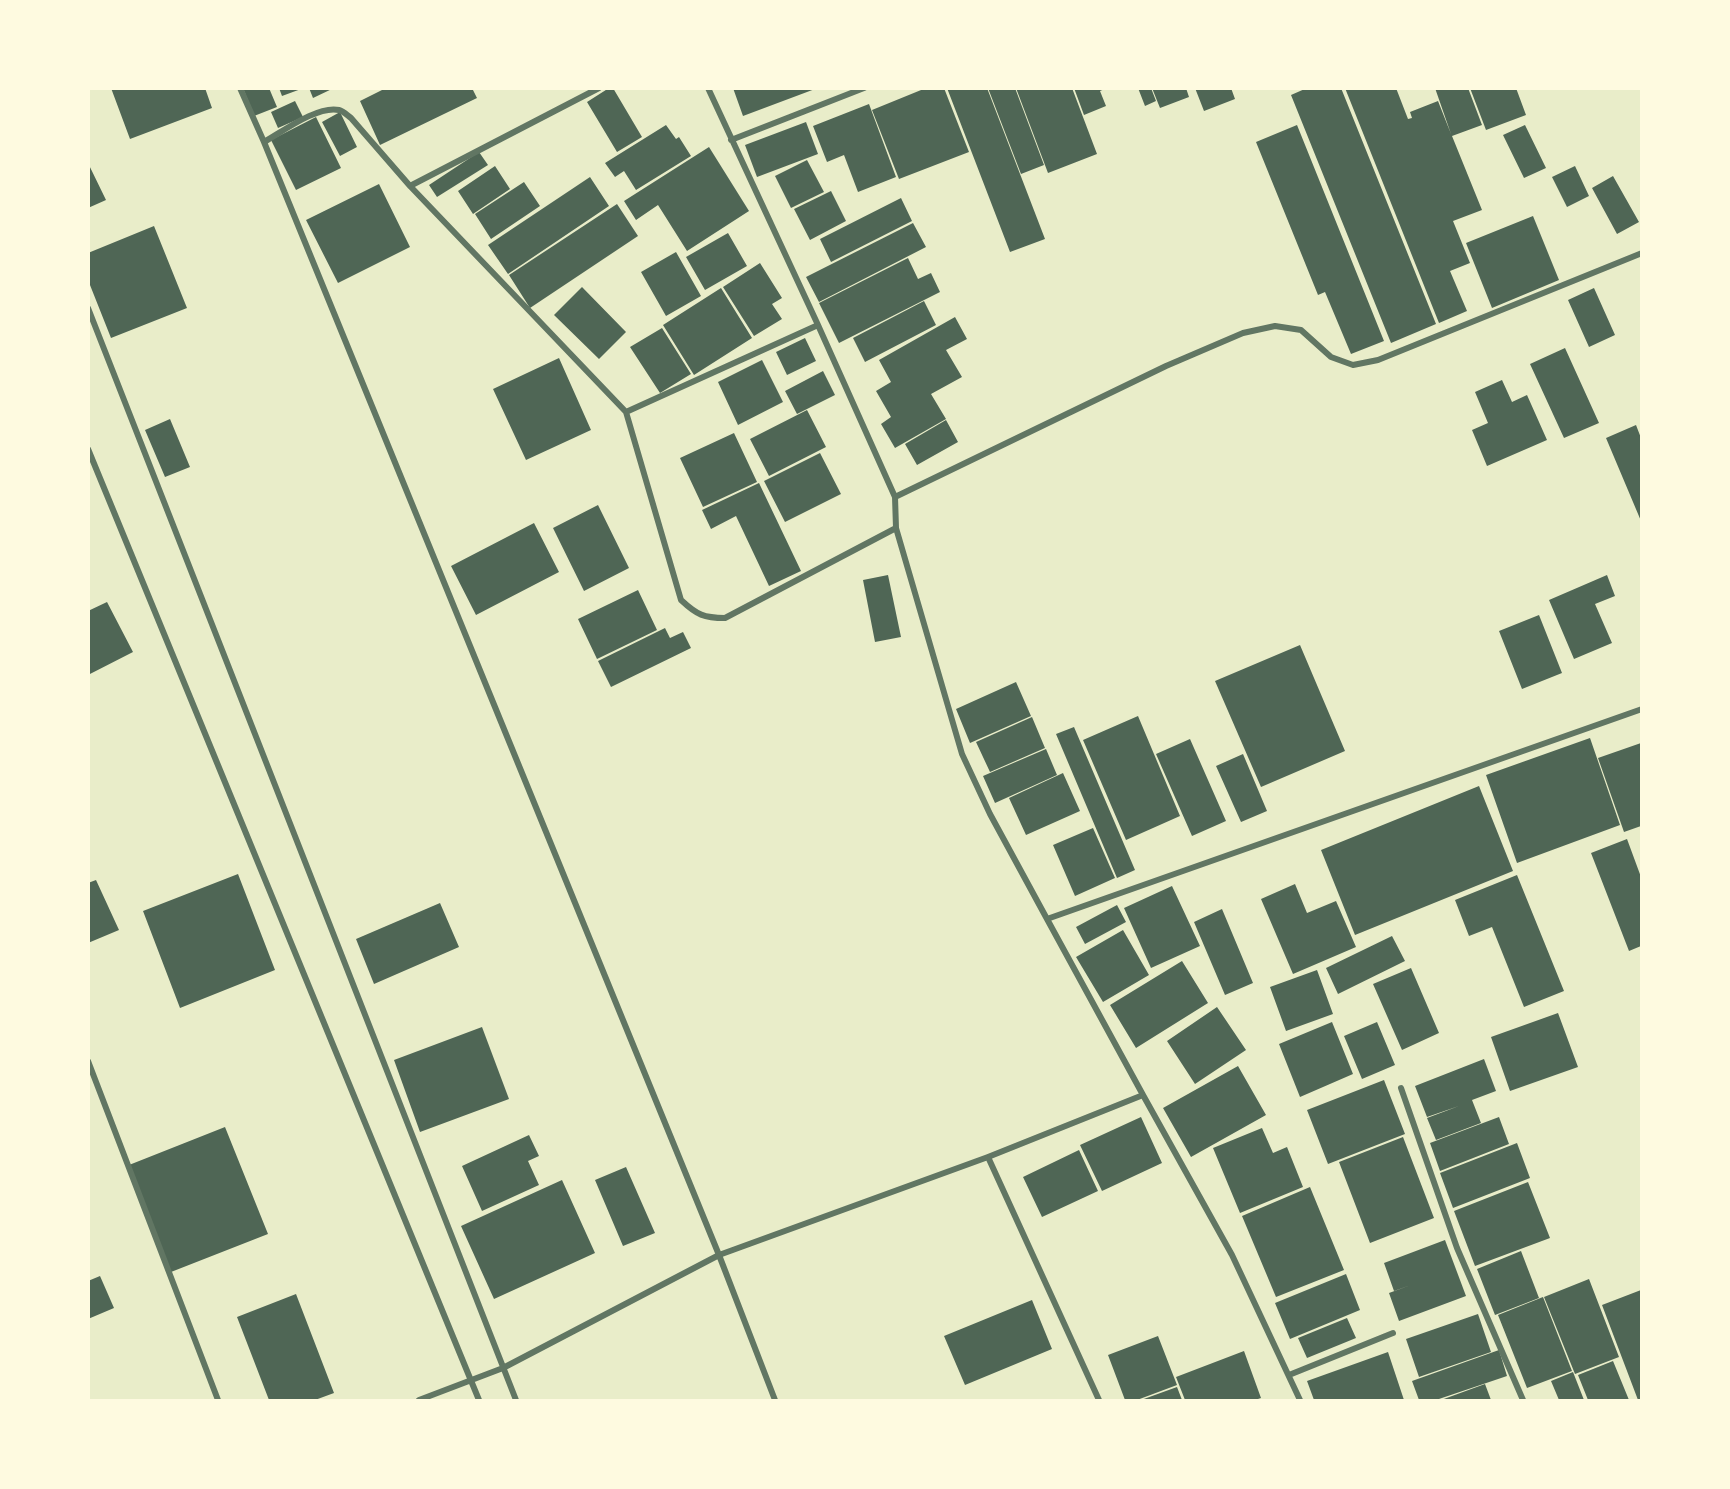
<!DOCTYPE html>
<html>
<head>
<meta charset="utf-8">
<style>
	body { margin:0 }
	#map { position:relative; width:1730px; height:1489px; overflow:hidden; background:#e9edc9; font-family:"Public Sans",sans-serif }
	canvas { display:block }
	.frame { position:absolute; inset:0; border:90px solid #fefae0; pointer-events:none }
</style>
</head>
<body>
<div id="map">
<canvas width="1730" height="1489"></canvas>
<div class="frame"></div>
</div>
<script>
const ctx = document.querySelector('canvas').getContext('2d');
ctx.lineJoin = 'round';
function fillPath(path, color) { ctx.fillStyle = color; ctx.fill(path, 'evenodd'); }
function trace(path, color, width, dash) { ctx.strokeStyle = color; ctx.lineWidth = width; ctx.lineCap = dash ? 'butt' : 'round'; ctx.setLineDash(dash || []); ctx.stroke(path); }
const building = new Path2D(`
	M111,88H205L212,108L130,139Z
	M243,88H269L277,107L254,116Z
	M279,88H301V89L282,96Z
	M309,88H334L313,98Z
	M386,88H472L477,98L380,145L360,101Z
	M609,88H613L642,137L617,152L587,102Z
	M733,88H815V89L743,116Z
	M926,88H944L969,152L899,179L872,110Z
	M947,88H987L1045,239L1010,252Z
	M988,88H1015L1044,165L1021,174Z
	M1016,88H1072L1097,154L1048,173Z
	M1074,88H1107L1100,91L1106,106L1084,115Z
	M1138,88H1151L1156,101L1145,106Z
	M1152,88H1186L1189,97L1160,108Z
	M1195,88H1231L1235,99L1204,111Z
	M1307,88H1341L1436,324L1391,343L1291,95Z
	M1345,88H1396L1408,119L1412,118L1410,112L1438,101L1451,134L1435,88H1468L1482,125L1452,136L1482,210L1453,221L1470,263L1450,271L1467,311L1439,323Z
	M1470,88H1516L1526,115L1486,130Z
	M295,101L303,117L278,128L271,112Z
	M869,104L896,177L858,192L844,155L827,162L813,126Z
	M340,112L357,147L340,156L322,122Z
	M316,117L341,168L296,190L271,140Z
	M806,122L818,154L757,177L745,145Z
	M666,125L676,139L679,137L691,156L636,190L624,171L615,177L605,163Z
	M1297,125L1384,341L1351,354L1325,292L1318,295L1256,142Z
	M1525,125L1546,168L1524,178L1503,135Z
	M709,147L749,211L687,251L658,205L636,220L624,201Z
	M479,152L488,165L437,197L429,185Z
	M807,160L824,192L791,208L775,176Z
	M88,163L106,200L88,208Z
	M495,166L510,189L473,214L458,191Z
	M1575,166L1589,196L1567,207L1552,177Z
	M1613,176L1639,222L1617,234L1592,188Z
	M590,177L609,206L508,274L488,245Z
	M524,182L540,206L491,239L475,214Z
	M379,184L410,247L338,283L306,220Z
	M831,191L846,221L810,240L794,209Z
	M901,198L912,221L831,262L820,239Z
	M617,204L638,236L530,308L509,275Z
	M1533,216L1559,280L1492,308L1466,243Z
	M913,223L926,247L819,302L806,277Z
	M154,226L187,308L111,338L88,280V253Z
	M728,233L747,266L705,290L686,257Z
	M676,252L701,296L666,316L641,272Z
	M908,258L918,279L931,273L940,292L839,343L819,303Z
	M760,263L782,298L772,304L782,319L754,336L723,287Z
	M582,287L626,332L599,359L554,315Z
	M721,288L752,338L694,375L663,325Z
	M1594,288L1615,335L1589,347L1568,300Z
	M924,301L936,325L865,362L853,338Z
	M955,317L967,339L946,350L962,377L931,394L946,419L895,448L881,424L891,417L876,391L891,382L879,360Z
	M662,328L691,374L660,393L630,347Z
	M805,338L816,361L787,375L776,352Z
	M1565,348L1599,423L1564,438L1530,364Z
	M559,358L591,430L526,460L493,389Z
	M762,360L783,402L738,425L718,382Z
	M823,371L835,395L797,414L785,391Z
	M1502,380L1512,402L1527,395L1547,440L1487,466L1472,430L1488,423L1475,392Z
	M807,410L826,447L769,476L750,439Z
	M170,419L190,467L165,477L145,430Z
	M946,420L958,442L917,465L905,444Z
	M1636,425L1641,438V521L1606,438Z
	M734,433L757,482L703,507L680,458Z
	M820,453L841,494L785,522L764,481Z
	M759,483L801,571L769,586L736,516L711,529L702,510Z
	M598,505L629,568L584,591L553,528Z
	M534,523L559,572L476,615L451,566Z
	M888,575L901,637L875,642L863,580Z
	M1607,575L1615,596L1595,604L1612,643L1574,659L1549,600Z
	M638,590L657,630L597,659L578,619Z
	M107,602L133,652L88,675V611Z
	M1539,615L1562,673L1522,689L1499,631Z
	M665,628L670,638L683,632L691,648L611,687L598,661Z
	M1300,645L1345,751L1261,787L1215,681Z
	M1016,682L1031,716L970,743L956,709Z
	M1138,716L1180,816L1126,840L1083,740Z
	M1032,717L1045,748L990,772L976,742Z
	M1074,727L1135,870L1117,878L1056,734Z
	M1590,738L1620,825L1517,863L1486,775Z
	M1190,739L1226,821L1192,836L1156,754Z
	M1641,743V826L1624,832L1598,758Z
	M1046,749L1057,775L995,803L983,776Z
	M1243,754L1267,811L1241,822L1216,766Z
	M1063,773L1080,811L1026,835L1009,798Z
	M1479,786L1513,871L1355,935L1321,850Z
	M1093,828L1115,878L1075,896L1053,845Z
	M1627,839L1641,877V946L1629,951L1591,853Z
	M238,874L275,970L180,1008L143,911Z
	M1517,875L1564,991L1524,1007L1492,927L1469,936L1455,900Z
	M96,880L119,930L88,943V883Z
	M1295,884L1307,913L1336,901L1356,947L1293,974L1261,899Z
	M1172,886L1200,946L1151,968L1124,908Z
	M440,903L459,947L374,984L356,939Z
	M1117,905L1126,922L1085,944L1076,927Z
	M1222,909L1253,983L1225,995L1194,922Z
	M1123,930L1149,975L1103,1002L1076,957Z
	M1392,936L1405,961L1338,994L1326,968Z
	M1182,961L1208,1003L1136,1048L1110,1005Z
	M1411,968L1439,1033L1402,1050L1373,984Z
	M1317,970L1333,1014L1286,1031L1270,987Z
	M1217,1007L1246,1050L1195,1084L1167,1041Z
	M1558,1013L1578,1067L1510,1091L1491,1037Z
	M1332,1022L1353,1074L1300,1097L1279,1044Z
	M1377,1022L1395,1065L1362,1079L1344,1036Z
	M482,1027L509,1099L420,1132L394,1060Z
	M1484,1059L1496,1091L1472,1100L1481,1123L1436,1140L1427,1118L1459,1106L1427,1117L1415,1086Z
	M1238,1066L1266,1115L1191,1157L1163,1108Z
	M1384,1080L1405,1134L1328,1164L1307,1110Z
	M1141,1117L1162,1163L1102,1191L1080,1145Z
	M1499,1117L1509,1144L1440,1171L1430,1143Z
	M225,1127L268,1234L171,1272L129,1165Z
	M1262,1128L1273,1153L1287,1147L1303,1187L1240,1213L1213,1148Z
	M529,1135L539,1156L528,1161L539,1185L482,1211L462,1166Z
	M1403,1137L1434,1218L1370,1243L1339,1162Z
	M1517,1143L1530,1178L1453,1208L1440,1173Z
	M1079,1150L1098,1191L1042,1217L1023,1177Z
	M626,1167L655,1233L623,1246L595,1180Z
	M562,1180L595,1253L494,1299L461,1226Z
	M1528,1182L1550,1238L1475,1266L1454,1211Z
	M1310,1187L1344,1270L1276,1297L1242,1216Z
	M1445,1240L1466,1296L1399,1321L1389,1293L1411,1285L1394,1291L1384,1263Z
	M1521,1251L1539,1298L1495,1315L1477,1269Z
	M1346,1274L1360,1310L1290,1339L1275,1303Z
	M100,1276L114,1308L88,1319V1281Z
	M1589,1279L1619,1357L1575,1374L1544,1297Z
	M1641,1290V1400H1638L1602,1305Z
	M296,1294L334,1393L315,1400H269L237,1317Z
	M1543,1297L1572,1371L1527,1388L1498,1315Z
	M1032,1300L1052,1349L965,1385L944,1336Z
	M1478,1314L1491,1352L1419,1377L1406,1339Z
	M1347,1318L1356,1338L1307,1358L1298,1338Z
	M1158,1336L1177,1385L1137,1400H1125L1108,1355Z
	M1499,1350L1507,1376L1436,1400H1419L1412,1381Z
	M1244,1351L1261,1398L1255,1400H1185L1176,1377Z
	M1388,1352L1404,1400H1314L1307,1381Z
	M1613,1361L1629,1400H1588L1578,1375Z
	M1573,1372L1584,1400H1559L1551,1381Z
	M1485,1384L1491,1400H1441Z
	M1177,1387L1182,1400H1141Z`);
const minor = new Path2D(`
	M240,88L264,142L719,1255L775,1400
	M708,88L818,325L895,497L896,528L962,754L990,814L1047,919L1143,1095L1232,1255L1300,1400
	M731,140L864,88
	M264,142C282,132 318,105 339,110C343,111 347,115 351,118L410,186L626,412L681,600C697,615 704,618 725,618L896,528
	M410,186L599,88
	M88,308L516,1400
	M626,412L818,325
	M88,449L479,1400
	M895,497L1166,366L1243,333L1275,326L1301,330L1331,357L1353,365L1378,360L1642,253
	M1047,919L1642,709
	M88,1061L218,1400
	M1401,1088L1457,1248L1523,1400
	M988,1157L1099,1400
	M1289,1375L1393,1333
	M419,1400L503,1368L719,1255L988,1157L1143,1095`);
fillPath(building, '#4f6655');
trace(minor, '#617663', 6);
</script>
</body>
</html>
